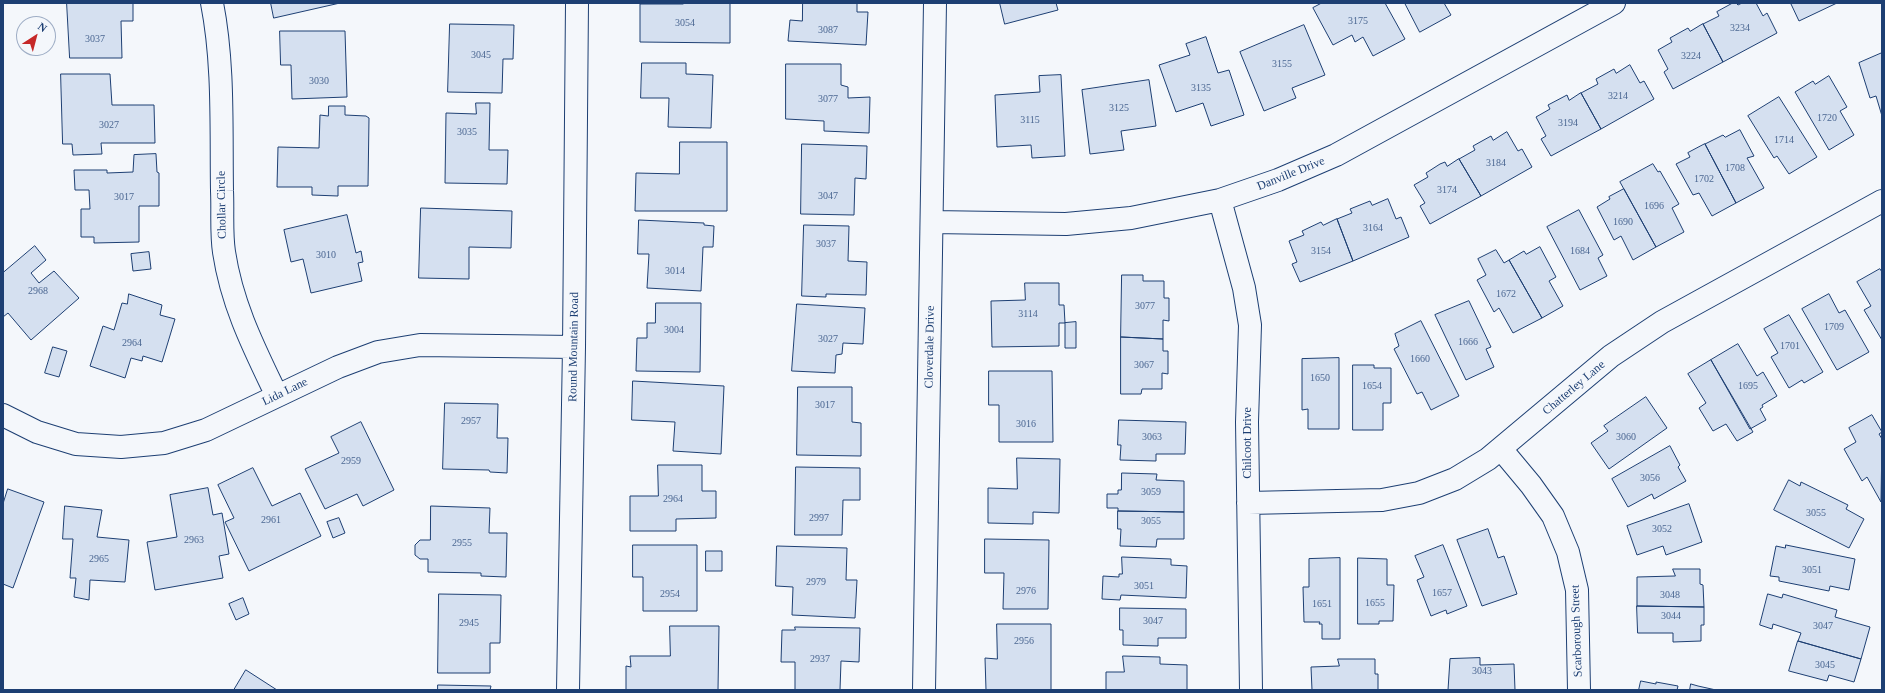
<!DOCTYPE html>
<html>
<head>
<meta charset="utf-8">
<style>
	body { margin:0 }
	#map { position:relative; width:1885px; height:693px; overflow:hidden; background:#f4f7fb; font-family:"Times New Roman",serif }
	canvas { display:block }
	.frame { position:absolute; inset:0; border:4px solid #1d3f73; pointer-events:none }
	.north { position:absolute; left:16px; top:16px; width:40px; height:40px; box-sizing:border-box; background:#f4f7fb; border:1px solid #9eadc5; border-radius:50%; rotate:36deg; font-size:11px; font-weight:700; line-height:16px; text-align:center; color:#1d3f73 }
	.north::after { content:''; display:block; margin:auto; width:14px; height:18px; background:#c62828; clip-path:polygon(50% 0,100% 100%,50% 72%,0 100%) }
</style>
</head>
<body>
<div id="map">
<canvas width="1885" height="693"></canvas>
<div class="frame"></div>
<div class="north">N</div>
</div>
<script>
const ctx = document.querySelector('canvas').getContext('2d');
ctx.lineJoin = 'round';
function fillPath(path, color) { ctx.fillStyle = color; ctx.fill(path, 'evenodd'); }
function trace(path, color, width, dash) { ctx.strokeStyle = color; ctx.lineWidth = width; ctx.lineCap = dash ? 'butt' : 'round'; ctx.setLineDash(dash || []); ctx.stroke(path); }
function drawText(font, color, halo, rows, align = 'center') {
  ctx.font = font + ' "Times New Roman",serif'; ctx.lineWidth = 3; ctx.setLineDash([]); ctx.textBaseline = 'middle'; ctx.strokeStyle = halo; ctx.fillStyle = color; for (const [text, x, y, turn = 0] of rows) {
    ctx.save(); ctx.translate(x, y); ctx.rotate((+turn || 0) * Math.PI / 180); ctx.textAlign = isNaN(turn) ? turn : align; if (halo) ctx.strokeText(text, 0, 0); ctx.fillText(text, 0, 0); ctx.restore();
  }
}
const building = new Path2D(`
	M67,3H133V21H121L122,58H70Z
	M271,3H340L274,18Z
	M683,3H730V43L640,42V4H683Z
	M803,3H857V12H868L866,45L788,41L790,20L802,21Z
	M1000,3H1056L1058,10L1005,24Z
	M1322,3H1385L1405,39L1373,56L1363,37L1355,42L1352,35L1333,45L1313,8Z
	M1405,3H1444L1451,15L1420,32Z
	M1733,3H1736L1738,5L1742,3H1756L1763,16L1767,13L1777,33L1723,62L1703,24L1719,16L1717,12Z
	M1793,3H1837L1799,21L1791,4Z
	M450,24L514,25L513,59H503L502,93L448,92Z
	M1703,24L1723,62L1673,89L1664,72L1668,69L1658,50L1672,42L1670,38L1688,28L1690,31Z
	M1304,25L1325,75L1292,88L1296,98L1264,111L1240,52Z
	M280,31H345L347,97L292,99L291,65H281Z
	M1206,37L1218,73L1229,70L1244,115L1211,126L1203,103L1176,112L1159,65L1190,55L1186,44Z
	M1882,53V116L1876,96L1870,98L1859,63Z
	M642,63H686V74L713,75L711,128L668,127L669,98H641Z
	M786,64H841V85L848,87V98L870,97L869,133L824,131V121L786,119Z
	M1630,65L1640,83L1644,81L1654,99L1601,129L1581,93L1598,84L1596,79L1614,69L1616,73Z
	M61,74H110L112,105H154L155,143H101L102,154L73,155L72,144H63Z
	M1061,75L1065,156L1032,158L1031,145L997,147L995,95L1040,92L1039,76Z
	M1829,76L1847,107L1840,111L1854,135L1829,150L1795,92L1813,81L1815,84Z
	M1149,80L1156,126L1121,131L1124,150L1090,154L1082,90Z
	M1581,93L1601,129L1551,156L1541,139L1546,136L1536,117L1550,109L1548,105L1567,95L1569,100Z
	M1779,97L1817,157L1789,174L1777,156L1774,158L1748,116Z
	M476,103H490L489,150H508L507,184L445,183L446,113L476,114Z
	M329,106H345V115L366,116L369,118L368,186H338V196L312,195V187H277L278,147L319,148L320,115L328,116Z
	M1740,130L1754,156L1747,158L1764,188L1736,203L1705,144L1723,135L1725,137Z
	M1507,132L1518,151L1522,149L1532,167L1481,196L1459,159L1475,150L1473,146L1491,136L1493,140Z
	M680,142H727V211H635L636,173L679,174Z
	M802,144L867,146L866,179L855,178L854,215L801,214Z
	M1705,144L1736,203L1712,216L1699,193L1693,195L1676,164L1690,157L1688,153Z
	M156,154L157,172L159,173V206H139V242L94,243V237H81V209H90L89,190H75L74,170H107V173L133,172L134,155Z
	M1459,159L1481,196L1430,224L1420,206L1425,203L1414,185L1428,177L1426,173L1440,164L1445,162L1447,166Z
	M1653,164L1658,172L1660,171L1679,204L1672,208L1684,232L1656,247L1620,182Z
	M1624,189L1656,247L1633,260L1621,236L1614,240L1597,207L1610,199L1609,197Z
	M1388,199L1396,219L1401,217L1409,237L1353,261L1337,219L1352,213L1350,209L1370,201L1372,205Z
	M421,208L512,211L511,248L469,247V279L419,278Z
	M1579,210L1603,255L1598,258L1607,276L1580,290L1547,227Z
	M347,215L356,253L361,251L363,262L358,263L362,281L311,293L303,259L291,262L284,230Z
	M1337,219L1353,261L1300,282L1292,264L1297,262L1289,241L1304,235L1302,231L1321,222L1323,225Z
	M639,220L704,223V225L714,226L713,247H703L701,291L647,288L649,254H638Z
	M804,225L849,226L848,261L867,262L866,295L826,294V297L802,296Z
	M35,246L46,260L31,273L39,283L54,271L79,298L31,340L8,313L3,317V273Z
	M1540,247L1556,277L1549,281L1563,306L1542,318L1509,260L1524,251L1526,254Z
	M1496,250L1504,263L1509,260L1542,318L1513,333L1499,308L1494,312L1477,280L1486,275L1478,259Z
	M149,252L151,269L133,271L131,254Z
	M1880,269L1882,272V340L1864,310L1871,306L1857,282Z
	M1122,275H1143V281H1164V298H1169V321L1163,320V339L1121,337Z
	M1025,283H1059V305H1064L1065,323H1059V346L992,347L991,301L1025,300Z
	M129,294L162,305L160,315L175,319L162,362L143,356L142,361L131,358L125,378L90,366L103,326L114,330L122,303L127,304Z
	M1829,294L1839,313L1845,310L1869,352L1837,370L1802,309Z
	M1469,301L1491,347L1486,349L1494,367L1466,380L1435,315Z
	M656,303H701L700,372L636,371L637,338H647V323H655Z
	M797,304L865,308L863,344L843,343L842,354L836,355L835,373L792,371Z
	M1789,315L1823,372L1804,383L1802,380L1789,388L1771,357L1778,353L1764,329Z
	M1421,321L1459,396L1431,410L1422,392L1417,394L1394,349L1399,346L1395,334Z
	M1076,322V348H1065V323Z
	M1121,337L1163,339V351H1168V374L1162,373V389H1142L1141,394H1121Z
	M1738,344L1757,376L1763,372L1777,396L1762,405L1763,407L1760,409L1766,420L1750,429L1711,360Z
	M53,347L67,351L59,377L45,373Z
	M1339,358V429H1308V409L1302,410V359Z
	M1711,360L1753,432L1737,441L1726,424L1713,431L1699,408L1706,403L1688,374Z
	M1353,365H1374V368H1391V403H1383V430H1353Z
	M989,371H1052L1053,442H999V405H989Z
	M633,381L724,386L721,454L673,451L675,422L632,420Z
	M798,387H852V422L861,423V456L797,455Z
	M1646,397L1667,428L1609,469L1591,443L1608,431L1604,426Z
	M445,403L498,404L497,438H508L507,473L490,472L489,470L443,469Z
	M1872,415L1882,432L1879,434L1882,439L1881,502L1867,477L1862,481L1844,449L1856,442L1849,428Z
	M1119,420L1186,422L1185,454H1156V461L1120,460L1121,445H1118Z
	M361,422L394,490L363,506L357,494L325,509L305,469L339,453L331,437Z
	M1670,446L1680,465L1678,467L1686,481L1654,499L1652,494L1628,507L1612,479Z
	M1017,458L1060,459L1059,513L1033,512V524L988,523V488L1017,489Z
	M658,465H702V491H716V518L676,519V531H630V496H658Z
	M796,467L860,468V500H843L842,535H795Z
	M253,468L272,506L300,493L321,536L249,571L225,522L234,518L218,485Z
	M1122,473L1157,474L1156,480L1184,481V512L1118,511V508H1107V494H1118V490H1121Z
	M1789,480L1800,486L1801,482L1848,505L1846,509L1864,519L1849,548L1774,510Z
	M208,488L213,515L222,513L229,554L219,556L223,578L155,590L147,542L177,537L170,495Z
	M8,489L44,502L13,588L3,584V504Z
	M1689,504L1702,542L1666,555L1663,546L1637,555L1627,526Z
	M65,506L102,510L97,537L129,540L125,582L90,580L89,600L74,597L76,578H70L73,539H63Z
	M431,506L490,508L489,533H507L506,577L481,576V573L428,572V559H420L415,555V545L420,540H430Z
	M1118,511L1184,512V539H1157L1156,547L1120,546L1121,529H1118Z
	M339,518L345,533L333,538L327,522Z
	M1488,529L1498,558L1504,556L1517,594L1482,606L1457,540Z
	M985,539L1049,540L1048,609H1003L1004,573H985Z
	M633,545H697V611H643V577H633Z
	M1443,545L1467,606L1447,614L1446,610L1431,616L1417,580L1424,577L1415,556Z
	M1786,545L1855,559L1849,590L1830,586L1829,591L1779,581V577L1770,576L1776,546L1785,548Z
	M777,546L847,548L846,580H857L855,618L792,615L793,587L776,586Z
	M706,551H722V571H706Z
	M1122,557L1171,559V565L1187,566L1186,598L1121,595L1120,600L1102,599L1103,576L1119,577V574H1122Z
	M1340,558V639H1322V624H1319L1320,622H1304L1303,587H1309V559Z
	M1358,558L1387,559V585H1394L1393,621H1379V624H1358Z
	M1673,569H1700V584L1703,585L1704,607L1637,606V577L1675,576Z
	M439,594L501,595L500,643H490V673H438Z
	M1768,594L1782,598L1783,594L1837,610L1835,617L1870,627L1861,659L1798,641L1801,633L1773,624L1772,629L1760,625Z
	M243,598L249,614L236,620L229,604Z
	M1637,606L1704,607V625H1701V641L1673,642V633H1638Z
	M1120,608L1186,609V638H1158V646L1123,645V630H1120Z
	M997,624H1051V690H986L985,658L997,659Z
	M670,626H719L718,690H626V666L631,667L630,656H670Z
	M795,627L860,628L859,662L841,661L840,690H795V662H781L782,630H795Z
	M1798,641L1861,659L1854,682L1829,675L1827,681L1789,671Z
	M1123,656L1160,657V664L1187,665V690H1106V672H1124Z
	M1480,658V665L1514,664L1515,690H1448L1450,659Z
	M1338,659H1375V674H1378V690H1312L1311,667L1339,666Z
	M246,670L277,690H234Z
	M1641,681L1656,684V682L1678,686L1677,690H1639Z
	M1691,684L1698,686L1716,690H1690Z
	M438,685L491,686L490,690H438Z`);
const street = new Path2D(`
	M212,3C224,64 221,129 222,191C223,211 221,232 224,252C232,305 254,348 277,396
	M1220,200L1244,288L1250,325L1247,422L1251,690
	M932,222L1066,224L1131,218L1220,200L1278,180L1336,155L1614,3
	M3,415L37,432L76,444L121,447L164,443L206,430L338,367L378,352L420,345L574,347
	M1501,449L1531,485L1553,516L1568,552L1577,590L1579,690
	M1248,503L1382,500L1419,493L1455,479L1488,459L1611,356L1662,322L1882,201
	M568,690L574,347L577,3
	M924,690L935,3`);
const numberNames = [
	["3175",1358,21],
	["3054",685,23],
	["3234",1740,28],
	["3087",828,30],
	["3037",95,39],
	["3045",481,55],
	["3224",1691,56],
	["3155",1282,64],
	["3030",319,81],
	["3135",1201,88],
	["3214",1618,96],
	["3077",828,99],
	["3125",1119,108],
	["1720",1827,118],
	["3115",1030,120],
	["3194",1568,123],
	["3027",109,125],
	["3035",467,132],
	["1714",1784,140],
	["3184",1496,163],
	["1708",1735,168],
	["1702",1704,179],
	["3174",1447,190],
	["3047",828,196],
	["3017",124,197],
	["1696",1654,206],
	["1690",1623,222],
	["3164",1373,228],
	["3037",826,244],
	["3154",1321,251],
	["1684",1580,251],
	["3010",326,255],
	["3014",675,271],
	["2968",38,291],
	["1672",1506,294],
	["3077",1145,306],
	["3114",1028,314],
	["1709",1834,327],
	["3004",674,330],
	["3027",828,339],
	["1666",1468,342],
	["2964",132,343],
	["1701",1790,346],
	["1660",1420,359],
	["3067",1144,365],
	["1650",1320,378],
	["1654",1372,386],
	["1695",1748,386],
	["3017",825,405],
	["2957",471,421],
	["3016",1026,424],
	["3063",1152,437],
	["3060",1626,437],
	["2959",351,461],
	["3056",1650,478],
	["3059",1151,492],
	["2964",673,499],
	["3055",1816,513],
	["2997",819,518],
	["2961",271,520],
	["3055",1151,521],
	["3052",1662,529],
	["2963",194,540],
	["2955",462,543],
	["2965",99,559],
	["3051",1812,570],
	["2979",816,582],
	["3051",1144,586],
	["2976",1026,591],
	["1657",1442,593],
	["2954",670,594],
	["3048",1670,595],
	["1655",1375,603],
	["1651",1322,604],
	["3044",1671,616],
	["3047",1153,621],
	["2945",469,623],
	["3047",1823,626],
	["2956",1024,641],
	["2937",820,659],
	["3045",1825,665],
	["3043",1482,671]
];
const streetNames = [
	["Danville Drive",1291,174,-22],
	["Chollar Circle",222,205,-91],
	["Round Mountain Road",574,347,-89],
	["Cloverdale Drive",930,347,-89],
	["Chatterley Lane",1574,388,-40],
	["Lida Lane",285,392,-26],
	["Chilcoot Drive",1248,443,-90],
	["Scarborough Street",1577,631,-92]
];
fillPath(building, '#d5e0f0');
trace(building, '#1d3f73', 1);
trace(street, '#1d3f73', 24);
trace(street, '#f4f7fb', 22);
drawText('10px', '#4b6792', null, numberNames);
drawText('12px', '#1d3f73', '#f4f7fb', streetNames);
</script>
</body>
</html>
